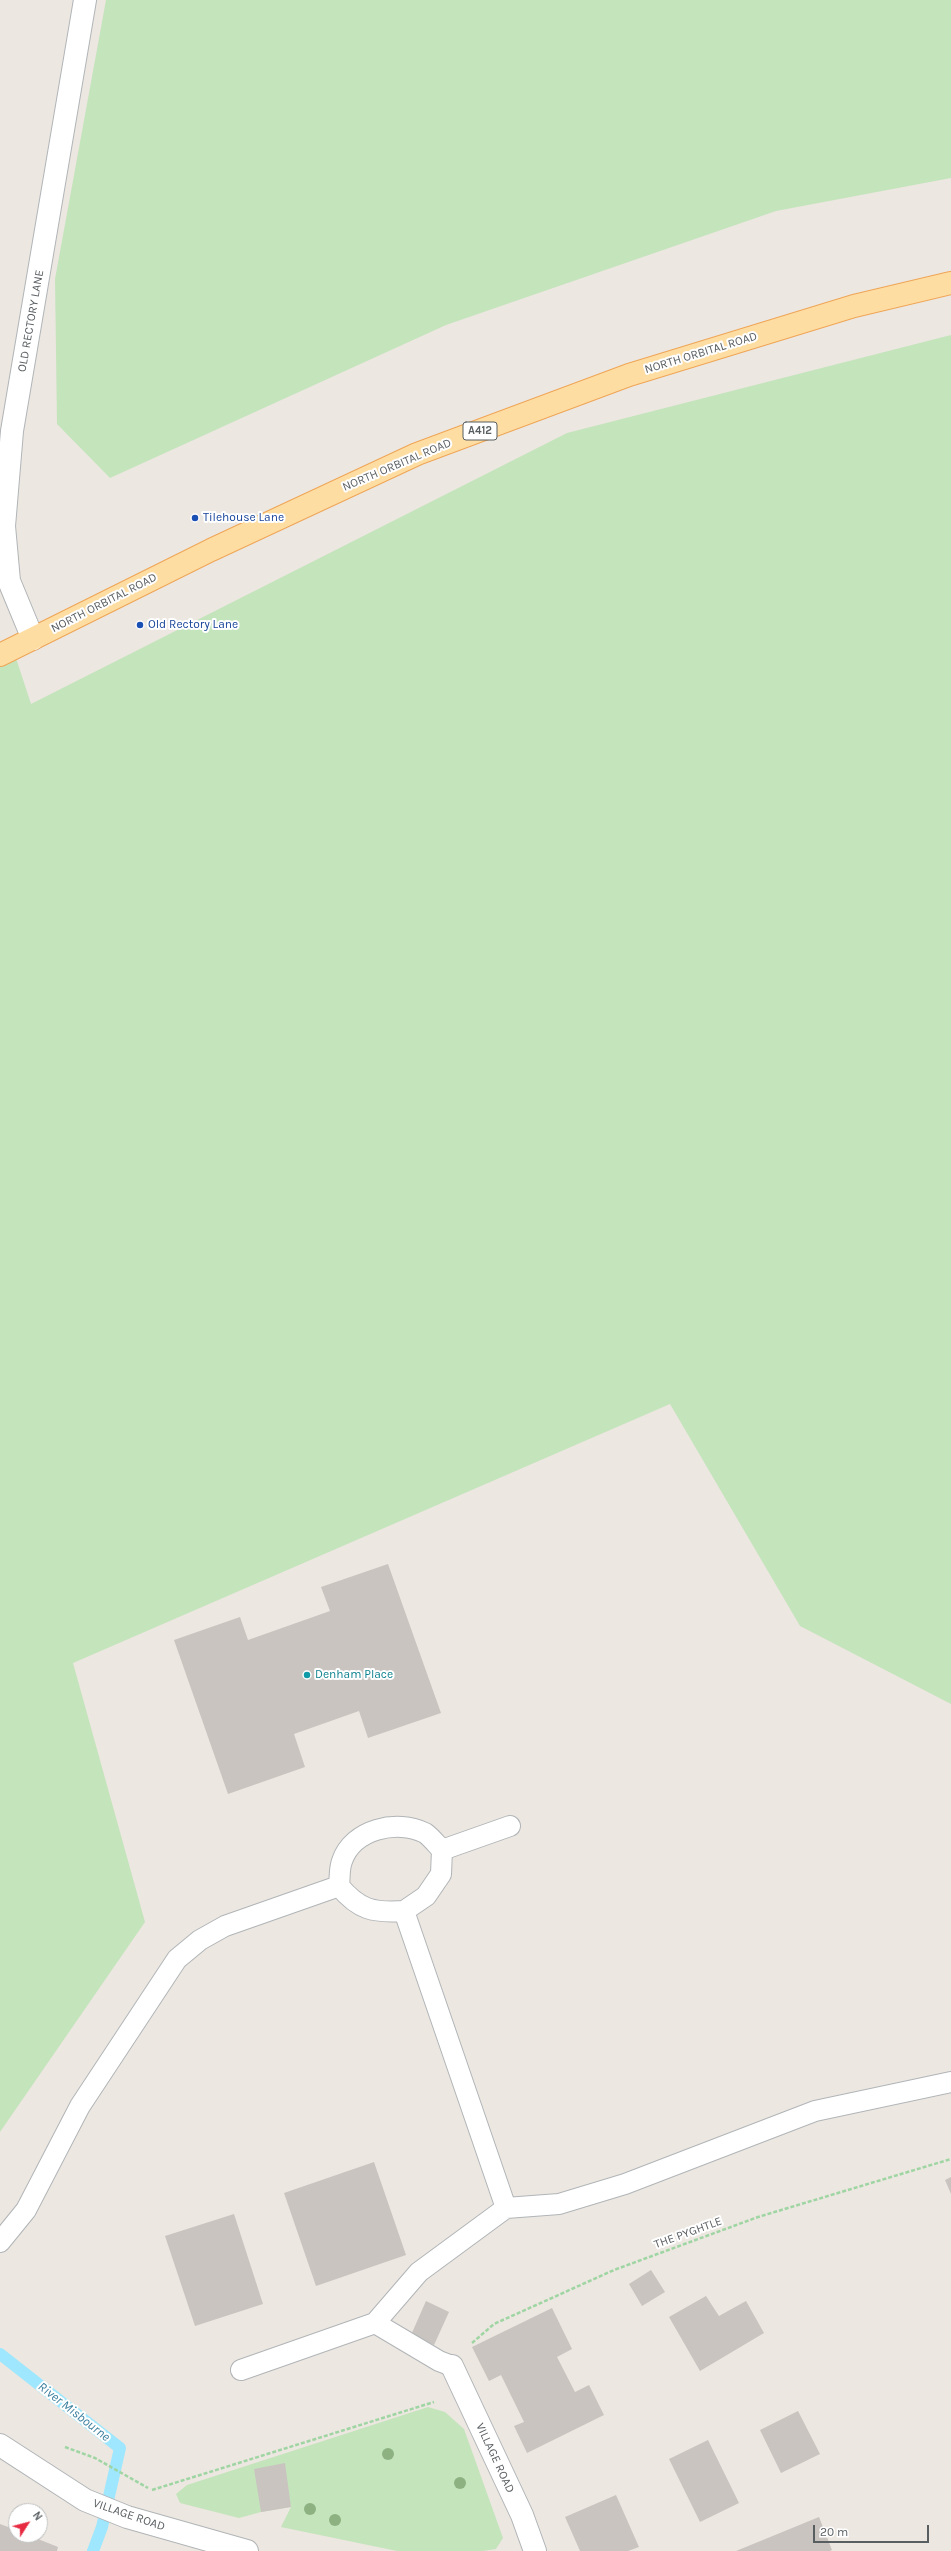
<!DOCTYPE html>
<html>
<head>
<meta charset="utf-8">
<style>
	body { margin:0 }
	#map { position:relative; width:951px; height:2551px; overflow:hidden; background:#ece7e0; font-family:Karla,sans-serif }
	canvas { display:block }
	.north { position:absolute; left:8px; top:2503px; width:40px; height:40px; box-sizing:border-box; background:#fff; border:1px solid #bdbfc0; border-radius:50%; rotate:54deg; font-size:11px; font-weight:700; line-height:16px; text-align:center; color:#595e61 }
	.north::after { content:''; display:block; margin:auto; width:14px; height:18px; background:#e62b42; clip-path:polygon(50% 0,100% 100%,50% 72%,0 100%) }
	.scale { position:absolute; left:813px; top:2525px; width:116px; height:18px; box-sizing:border-box; border:2px solid #595e61; border-top:0; padding-left:5px; font-size:12px; line-height:14px; white-space:nowrap; color:#595e61; -webkit-text-stroke:3px #fff; paint-order:stroke }
</style>
</head>
<body>
<div id="map">
<canvas width="951" height="2551"></canvas>
<div class="north">N</div>
<div class="scale">20 m</div>
</div>
<script>
const ctx = document.querySelector('canvas').getContext('2d');
ctx.lineJoin = 'round';
function fillPath(path, color) { ctx.fillStyle = color; ctx.fill(path, 'evenodd'); }
function trace(path, color, width, dash) { ctx.strokeStyle = color; ctx.lineWidth = width; ctx.lineCap = dash ? 'butt' : 'round'; ctx.setLineDash(dash || []); ctx.stroke(path); }
function drawText(font, color, halo, rows, align = 'center') {
  ctx.font = font + ' Karla,sans-serif'; ctx.lineWidth = 4; ctx.setLineDash([]); ctx.textBaseline = 'middle'; ctx.strokeStyle = halo; ctx.fillStyle = color; for (const [text, x, y, turn = 0] of rows) {
    ctx.save(); ctx.translate(x, y); ctx.rotate((+turn || 0) * Math.PI / 180); ctx.textAlign = isNaN(turn) ? turn : align; if (halo) ctx.strokeText(text, 0, 0); ctx.fillText(text, 0, 0); ctx.restore();
  }
}
const green = new Path2D(`
	M106,0H951V178L776,211L446,325L110,478L57,424L55,279Z
	M951,335V1704L800,1626L670,1404L73,1663L145,1922L0,2132V656L13,649L31,704L567,433Z
	M428,2407L445,2412L464,2429L503,2538L496,2549L483,2551H397L281,2527L291,2507L261,2512L239,2518L180,2503L176,2494L187,2485Z`);
const stream = new Path2D(`
	M0,2354L120,2448L102,2527L93,2551`);
const building = new Path2D(`
	M388,1564L441,1713L368,1738L359,1711L294,1734L305,1767L228,1794L174,1640L240,1617L248,1640L330,1611L321,1587Z
	M374,2162L406,2255L316,2286L284,2193Z
	M951,2177V2194L945,2180Z
	M234,2214L263,2304L195,2326L165,2236Z
	M651,2270L665,2292L642,2306L629,2284Z
	M706,2296L719,2316L746,2301L764,2333L700,2371L669,2317Z
	M426,2301L449,2312L434,2345L411,2335Z
	M552,2308L572,2349L557,2357L575,2392L589,2385L604,2415L527,2453L514,2426L524,2422L501,2375L489,2381L472,2347Z
	M798,2411L820,2454L781,2473L760,2430Z
	M708,2440L739,2503L700,2522L669,2459Z
	M285,2463L291,2507L261,2512L254,2469Z
	M616,2495L639,2547L628,2551H580L565,2517Z
	M819,2517L832,2550L830,2551H736Z
	M0,2524L16,2530V2535H28L58,2547L57,2551H0Z`);
const path = new Path2D(`
	M472,2343L494,2324L614,2270L758,2217L951,2159
	M65,2447L95,2458L148,2488
	M152,2490L434,2402`);
const service = new Path2D(`
	M442,1850L510,1826
	M404,1911L426,1896L441,1874L442,1850C437,1845 431,1837 425,1833C397,1819 353,1829 342,1861C339,1869 340,1878 339,1886C359,1910 373,1913 404,1911L506,2208
	M0,2242L26,2210L80,2106L177,1959L200,1940L225,1926L339,1886
	M375,2323L419,2272L506,2208L559,2204L625,2184L815,2111L951,2082
	M241,2370L375,2323L439,2361L452,2366`);
const minor = new Path2D(`
	M33,639L9,581L4,526L12,431L85,0
	M452,2366L522,2515L535,2551
	M0,2445L85,2500L127,2517L247,2551`);
const primary = new Path2D(`
	M0,655L211,550L417,454L629,375L854,306L951,283`);
const trees = [
	[388,2454],
	[460,2483],
	[310,2509],
	[335,2520]
];
const markers = [
	[195,518,4,"#1a4fb4"],
	[140,625,4,"#1a4fb4"],
	[307,1675,4,"#0f9aa8"]
];
const shields = [
	[480,431,34]
];
const shieldNames = [
	["A412",480,431]
];
const streetNames = [
	["OLD RECTORY LANE",31,321,-80],
	["NORTH ORBITAL ROAD",701,353,-17],
	["NORTH ORBITAL ROAD",397,465,-23],
	["NORTH ORBITAL ROAD",104,603,-27],
	["THE PYGHTLE",688,2233,-20],
	["VILLAGE ROAD",495,2458,65],
	["VILLAGE ROAD",129,2515,19]
];
const transitNames = [
	["Tilehouse Lane",203,518],
	["Old Rectory Lane",148,625]
];
const cultureNames = [
	["Denham Place",315,1675]
];
const waterNames = [
	["River Misbourne",74,2412,38]
];
fillPath(green, '#c4e4bc');
trace(stream, '#9ee7fe', 12);
fillPath(building, '#c9c4bf');
trace(service, '#b1b5b8', 22);
trace(minor, '#b1b5b8', 24);
trace(primary, '#efa556', 24);
trace(path, '#9fd5a3', 2.5, [4, 2]);
trace(service, '#fff', 20);
trace(minor, '#fff', 22);
trace(primary, '#fedda3', 22);
ctx.fillStyle = '#8eb182';
for (const [x, y] of trees) { ctx.beginPath(); ctx.arc(x, y, 6, 0, 2 * Math.PI); ctx.fill(); }
for (const [x, y, r, color] of markers) { const dot = new Path2D(); dot.arc(x, y, r, 0, 2 * Math.PI); ctx.fillStyle = color; ctx.fill(dot); trace(dot, '#fff', 1.5); }
for (const [x, y, w] of shields) { const box = new Path2D(); box.roundRect(x - w / 2, y - 9, w, 18, 3); ctx.fillStyle = '#fff'; ctx.fill(box); trace(box, '#595e61', 1); }
drawText('bold 11px', '#595e61', null, shieldNames);
drawText('12px', '#595e61', '#fff', streetNames);
drawText('12px', '#164399', '#fff', transitNames, 'left');
drawText('12px', '#0d838f', '#fff', cultureNames, 'left');
drawText('italic 13px', '#387e9d', '#fff', waterNames);
</script>
</body>
</html>
